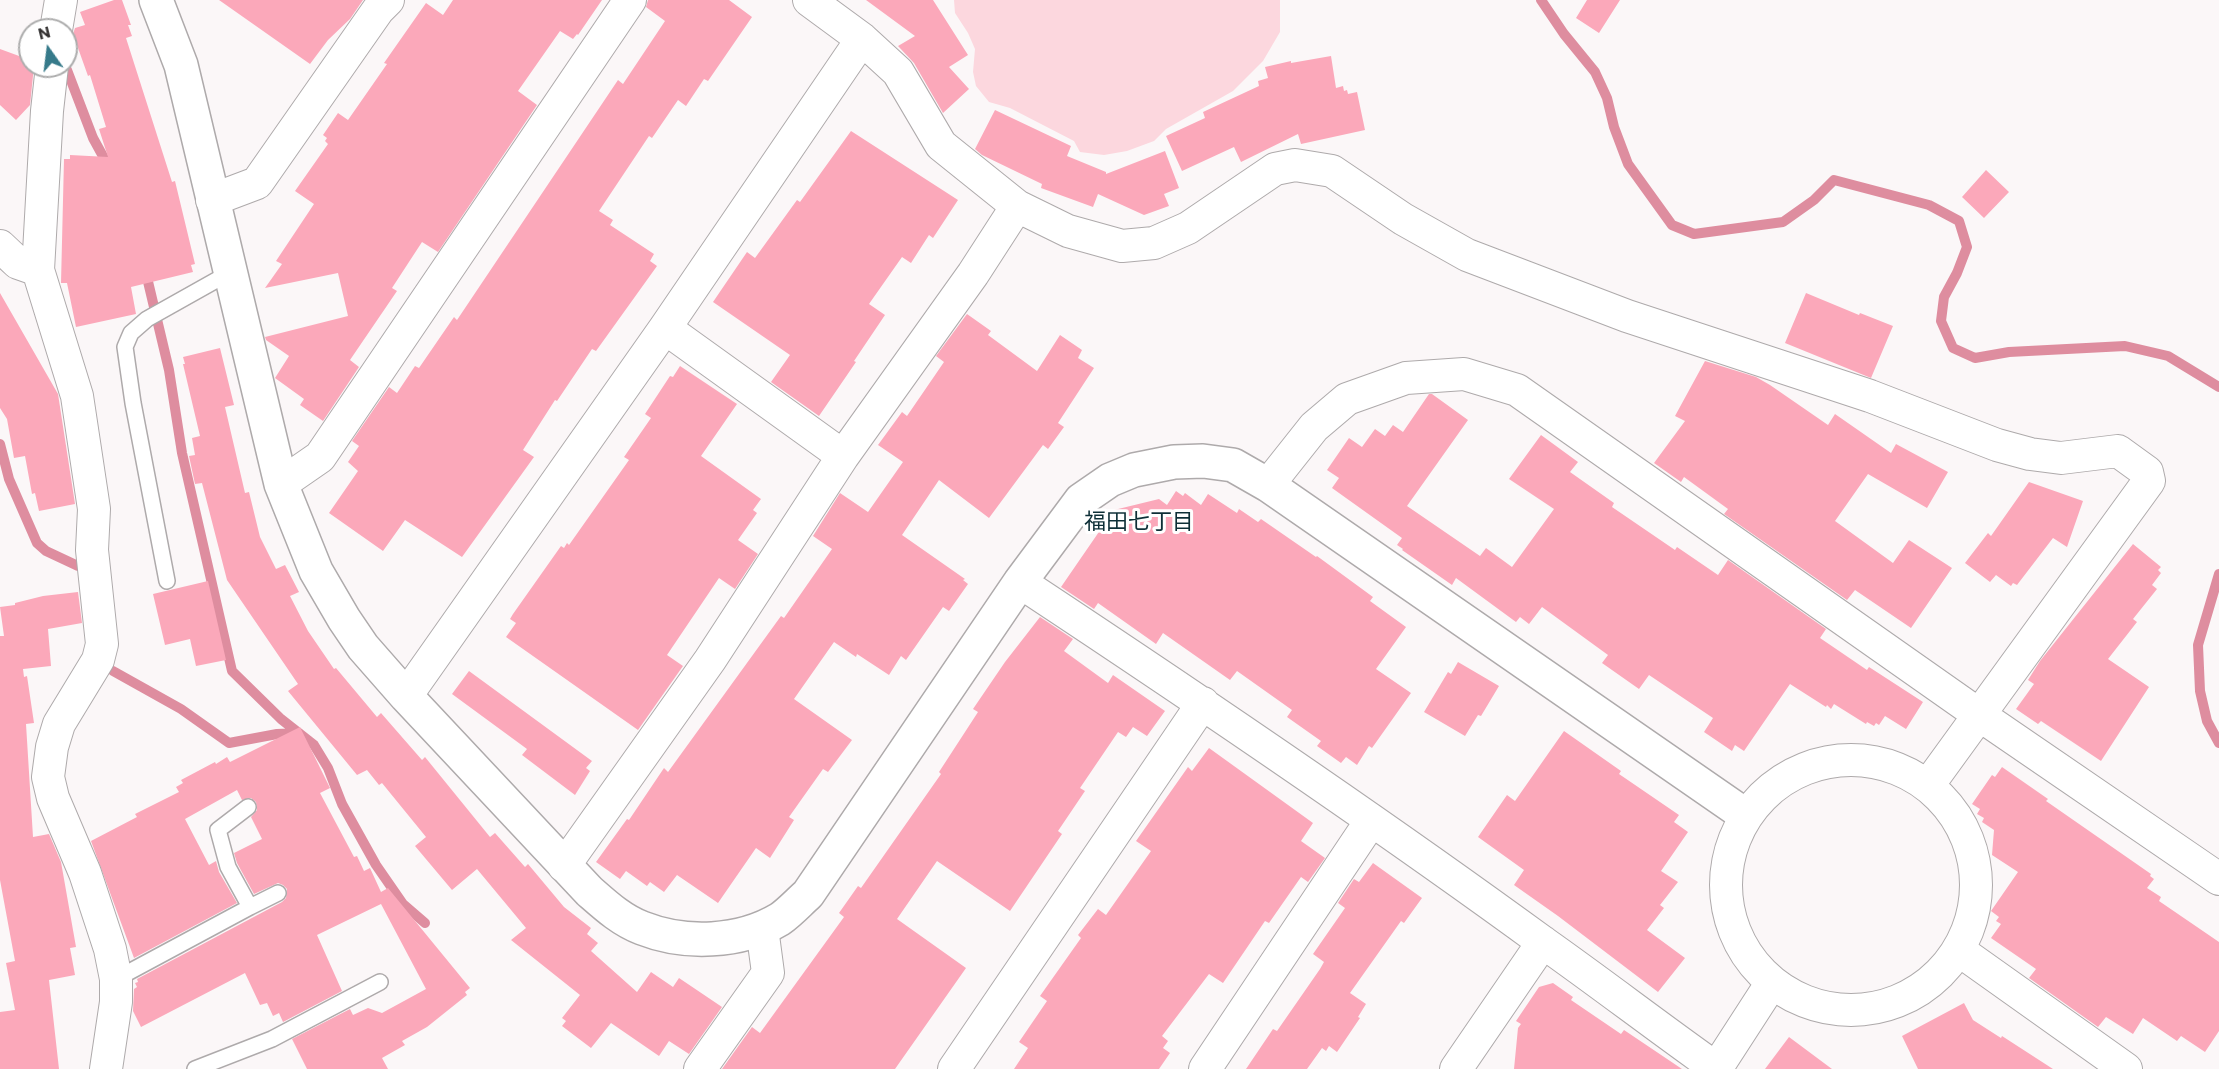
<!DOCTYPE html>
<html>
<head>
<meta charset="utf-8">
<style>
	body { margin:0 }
	#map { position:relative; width:2219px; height:1069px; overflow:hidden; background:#fbf7f8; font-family:Commissioner,sans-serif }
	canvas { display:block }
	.north { position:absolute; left:18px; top:18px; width:60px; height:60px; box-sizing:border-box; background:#fff; border:2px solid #adadad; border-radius:50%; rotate:346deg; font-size:16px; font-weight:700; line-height:24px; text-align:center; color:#333131 }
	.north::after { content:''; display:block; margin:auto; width:21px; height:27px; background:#367a8a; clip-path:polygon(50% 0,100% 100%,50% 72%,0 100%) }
</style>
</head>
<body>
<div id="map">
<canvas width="2219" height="1069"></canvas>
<div class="north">N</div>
</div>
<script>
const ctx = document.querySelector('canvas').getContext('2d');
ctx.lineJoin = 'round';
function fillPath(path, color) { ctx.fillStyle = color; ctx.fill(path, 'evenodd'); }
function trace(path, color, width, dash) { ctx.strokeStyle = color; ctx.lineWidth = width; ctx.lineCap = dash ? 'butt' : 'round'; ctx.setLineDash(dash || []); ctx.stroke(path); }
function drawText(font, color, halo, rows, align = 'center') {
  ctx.font = font + ' Commissioner,"Noto Sans JP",sans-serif'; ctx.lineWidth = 6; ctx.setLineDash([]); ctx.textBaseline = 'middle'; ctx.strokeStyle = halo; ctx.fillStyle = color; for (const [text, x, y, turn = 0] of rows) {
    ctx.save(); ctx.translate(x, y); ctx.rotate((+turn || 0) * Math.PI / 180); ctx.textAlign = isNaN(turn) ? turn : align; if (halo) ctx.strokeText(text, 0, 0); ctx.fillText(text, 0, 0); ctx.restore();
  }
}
const green = new Path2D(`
	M954,0H1280V32L1263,61L1233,91L1166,129L1154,141L1127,151L1104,155L1080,152L1074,141L1010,108L989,102L976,86L973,72L975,49L968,33L955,13Z`);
const stream = new Path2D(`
	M1541,0L1564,34L1595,72L1607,98L1614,127L1628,164L1672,225L1694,234L1783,222L1814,200L1834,180L1929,205L1959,221L1967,247L1957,273L1944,297L1941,321L1953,348L1975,358L2009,352L2125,346L2168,356L2219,387
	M67,70L93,138L110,169
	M145,269L169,370L182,453L232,671L281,719L314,745L328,768L342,804L376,865L403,904L425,923
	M0,444L9,479L37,543L46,551L78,566
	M2219,574L2198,645L2200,691L2207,721L2219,743
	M113,671L181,709L229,743L277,734L299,733`);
const building = new Path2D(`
	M114,0H122L131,25H128L132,36L126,38L172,182L175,181L195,264L191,265L193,272L131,287L136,314L76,327L67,283H61L64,159H70V155L108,157L99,129L106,127L90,75L88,76L73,34L75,28L85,25L80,12Z
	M219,0H363L350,19L328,40L310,64Z
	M453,0H602L578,35L577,34L573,39L560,31L518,91L537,105L438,252L422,242L392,288L397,291L350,360L359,367L323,421L300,405L304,399L275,378L289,356L266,340L265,337L348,316L338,273L265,288L282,264L276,261L314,204L295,191L328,144L325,141L327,138L323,135L338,113L348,120L387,64L384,63L426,3L443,15Z
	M648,0H729L752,17L708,81L704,79L686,106L678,100L652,138L649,136L599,211L613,220L610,225L654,254L650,261L657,266L596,351L592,349L557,401L555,400L523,450L534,457L462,557L405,520L383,551L329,513L358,471L348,462L359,446L352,441L389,387L397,393L415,366L419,368L454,317L457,320L618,80L623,84L665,21L646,7Z
	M866,0H933L968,55L949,67L969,89L943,113L914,63L898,46L915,36Z
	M1587,0H1620L1599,33L1576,18Z
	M0,49L30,60V66H34L30,105L16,120L0,105Z
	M1331,56L1336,88L1343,86L1344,91L1347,90L1348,94L1357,92L1365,130L1301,144L1298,134L1241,162L1234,147L1182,171L1166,136L1205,118L1203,112L1259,86L1258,81L1268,78L1265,67L1291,61V63Z
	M995,110L1071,146L1067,156L1106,172V174L1165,151L1179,188L1164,194L1169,206L1144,215L1098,194L1093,207L1041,188L1042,184L982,155L975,149Z
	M851,131L958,200L933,238L929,235L911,263L902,257L869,304L885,315L854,361L856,362L819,416L771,382L790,355L713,302L747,252L755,258L797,200L800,202Z
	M1986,170L2009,192L1984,218L1962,197Z
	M0,293L58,394L75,504L39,511L35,493L32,494L25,456L14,458L7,419L0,408Z
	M1806,293L1859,315L1860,313L1893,326L1871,378L1785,343Z
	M967,314L991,331L988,335L1037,371L1060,335L1082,350L1078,358L1094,368L1058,423L1064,427L1048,449L1043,445L989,518L939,480L902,535L965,579L963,580L968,584L949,611L943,607L906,660L901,656L889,675L857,654L856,657L834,642L794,699L852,740L828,772L823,769L789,817L794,820L770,858L756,848L718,903L677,875L664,892L650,882L647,886L626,871L620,879L596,862L627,819L629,820L664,768L668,772L781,616L784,618L832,549L813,536L840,493L868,512L903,462L878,445L902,412L907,416L944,362L936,356Z
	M220,348L234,405L225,407L245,493L249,492L260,537L276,569L285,565L299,592L290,596L308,631L334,669L336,668L377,717L381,713L422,760L425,757L490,837L495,833L525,867L528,864L564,907L591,928L587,934L598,943L591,951L637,992L651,972L673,987L679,978L722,1007L689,1054L669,1041L659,1056L611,1023L591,1048L562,1026L566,1021L562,1018L580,995L511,940L526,928L477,869L452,890L415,846L426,837L382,783L379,785L367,770L357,775L288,691L298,684L227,580L202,483L195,484L189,456L195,455L192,438L200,436L183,364H185L183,357Z
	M1705,361L1756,377L1770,385L1828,425L1835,414L1891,453L1896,444L1948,472L1927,508L1868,474L1835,521L1893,563L1909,540L1952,568L1911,628L1855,590L1847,600L1724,514L1728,509L1684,477L1681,482L1654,463L1685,421L1675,416Z
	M680,366L737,404L701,456L761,499L753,510L757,513L738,540L758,554L735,589L719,578L667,655L683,666L638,730L506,637L516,623L510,619L513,614L561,546L564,548L567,543L569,545L629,460L624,457L651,418L645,414L670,376L673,377Z
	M1429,394H1432L1468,420L1407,506L1480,556L1486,548L1512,567L1554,509L1509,479L1541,435L1578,462L1570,472L1614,503L1612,507L1675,550L1677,547L1718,575L1728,560L1826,629L1820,638L1867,670L1869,667L1923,702L1906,729L1885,716L1879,725L1876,723L1874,726L1867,722L1866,724L1834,704L1831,709L1827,705L1826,707L1790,684L1744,751L1735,745L1732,751L1704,732L1713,718L1649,675L1639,689L1602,663L1608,655L1542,607L1529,624L1520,617L1516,622L1456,578L1452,585L1402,550L1403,549L1397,545L1402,538L1332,488L1339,478L1327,470L1349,438L1362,447L1375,429L1385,436L1393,425L1403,432Z
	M2029,482L2083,501L2067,547L2053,538L2017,585L2013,583L2011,586L1996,575L1990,582L1965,563L1988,533L1991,536Z
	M1176,491L1183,496L1185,493L1201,505L1208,494L1237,513L1239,509L1258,522L1261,519L1316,557L1317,556L1373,597L1370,601L1406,627L1376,669L1411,693L1372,748L1369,746L1357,765L1346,757L1341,763L1317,746L1321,741L1287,717L1292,710L1237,671L1230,680L1163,633L1156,644L1098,603L1094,609L1061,587L1114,510L1159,499L1167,505Z
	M2133,544L2161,567L2158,570L2161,573L2152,585L2157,589L2133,619L2137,622L2108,659L2149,687L2101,761L2041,721L2038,724L2016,709L2034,684L2028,680L2040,661Z
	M208,581L226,660L196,666L190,639L165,645L153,594Z
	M78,592L82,623L48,629L51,666L23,669L24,677L27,676L34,723L26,724L33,837L49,834L61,862L76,947L70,948L75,975L49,980L59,1069H0V1012L15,1010L6,963L15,961L0,880V636H4L0,607L15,605V603L43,596Z
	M1040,617L1073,639L1064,651L1108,683L1113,675L1165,711L1147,736L1133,727L1126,737L1118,732L1080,788L1085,791L1058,831L1062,834L1010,911L937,861L897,919L966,968L895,1069H722L752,1027L760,1033L844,917L839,913L858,886L861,888L941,774L939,772L978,712L973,709L1005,662Z
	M1458,662L1499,686L1481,716L1478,715L1465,736L1424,712L1448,672L1451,674Z
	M469,671L592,761L586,768L590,771L575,795L522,755L527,749L452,694Z
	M300,727L330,788L320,793L354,857L357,856L364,871L370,868L381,892L388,888L470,988L465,992L467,995L427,1027L402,1041L405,1045L382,1058L388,1069H307L292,1039L350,1009L353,1015L368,1008L382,1013L426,989L381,904L317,935L342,991L283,1022L279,1013L273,1016L267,1003L260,1005L245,973L141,1027L133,1011L134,989L137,987L135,983L138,982L137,979L282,902L286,898L287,889L283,885L278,883L254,894L237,863L234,853L262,839L251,817L257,810L256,802L251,798L242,800L237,790L185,819L209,865L216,861L219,872L237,903L134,958L91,841L137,817L135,814L179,792L176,787L183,783L181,780L215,762L216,764L227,757L230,762Z
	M1564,731L1621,771L1619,774L1679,815L1674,822L1688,832L1661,871L1678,882L1660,905L1664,908L1647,930L1685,958L1658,992L1558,916L1514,885L1524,870L1478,837L1507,795L1515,801Z
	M1209,748L1313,823L1301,841L1325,858L1308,882L1301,877L1269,923L1265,921L1223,983L1209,974L1162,1036L1168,1041L1163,1048L1170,1053L1159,1069H1014L1028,1048L1019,1042L1047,1001L1040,996L1081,938L1078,935L1098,909L1106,915L1151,851L1136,841L1188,767L1192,771Z
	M2002,767L2048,799L2046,801L2151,874L2150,876L2154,879L2147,888L2161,897L2159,901L2219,942V1031L2205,1052L2181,1036L2177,1041L2143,1018L2133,1034L2106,1017L2098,1027L2029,978L2036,969L1991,938L2001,924L1996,921L1999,917L1991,911L2018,872L1992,855L1994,830L1982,822L1984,818L1977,814L1980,809L1972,804L1992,775L1995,777Z
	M1373,863L1422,898L1404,923L1401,921L1350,993L1366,1004L1358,1017L1360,1018L1337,1052L1329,1046L1326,1051L1322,1048L1307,1069H1246L1273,1029L1277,1031L1320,969L1324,962L1313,954L1345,908L1338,903L1354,879L1359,882Z
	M1553,983L1573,997L1571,1000L1621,1034L1624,1030L1682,1069H1514L1518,1028L1521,1024L1516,1021L1539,987Z
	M1964,1003L1973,1020L2001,1038L2002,1036L2053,1069H1918L1902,1036Z
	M1789,1037L1832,1069H1765Z`);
const service = new Path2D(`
	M167,581L133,403L125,347L131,333L147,319L229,273
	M250,907L278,893
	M116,979L250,907L228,867L218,830L248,807
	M195,1069L272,1039L380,982`);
const minor = new Path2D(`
	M809,0L862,39L898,72L941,145L1017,206L1068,231L1122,246L1154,243L1188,228L1275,169L1295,165L1332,171L1403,219L1467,255L1627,316L1870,396L1997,445L2030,454L2061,458L2118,451L2147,472L2149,481L1929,784
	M56,30L61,0
	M52,66L47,111L38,270L77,396L94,509L92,550L102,644L98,660L59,724L52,747L48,777L53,798L85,873L110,949L116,979V1002L106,1069
	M212,200L257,183L378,10L388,0
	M0,246L18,263L38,270
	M665,328L843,456
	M281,484L320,457L630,0
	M1268,485L1314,427L1347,399L1406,378L1464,374L1517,390L1978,714L2219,879
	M1020,582C1197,699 1373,818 1544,943C1602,984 1659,1028 1717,1069
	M406,696L665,328L862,39
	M1726 885a125 125 0 1 1 250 0a125 125 0 1 1-250 0Z
	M564,866L710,660L843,456L973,274L1017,206
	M1960,951L2126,1069
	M700,1069L768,973L762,928
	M954,1069L1203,703
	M1205,1069L1371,821
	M1456,1069L1543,942
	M1716,1069L1771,984`);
const tertiary = new Path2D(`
	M156,0L181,65L281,484L316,571L344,619L363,647L406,696L589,891C605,905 621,920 642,928C685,945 740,943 780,919C790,912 799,902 808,894L1020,582L1081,500L1110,480L1134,470L1174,462L1203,461L1233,465L1268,485L1745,815`);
const neighbourhoodNames = [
	["福田七丁目",1139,522]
];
fillPath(green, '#fcd7de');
trace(stream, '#de8d9f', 10);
fillPath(building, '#fba8ba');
trace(service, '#aeaaab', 18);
trace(minor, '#aeaaab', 34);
trace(tertiary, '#aeaaab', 36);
trace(service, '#fff', 15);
trace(minor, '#fff', 32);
trace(tertiary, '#fff', 33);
drawText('22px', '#0e2f37', '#fff', neighbourhoodNames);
</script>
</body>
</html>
